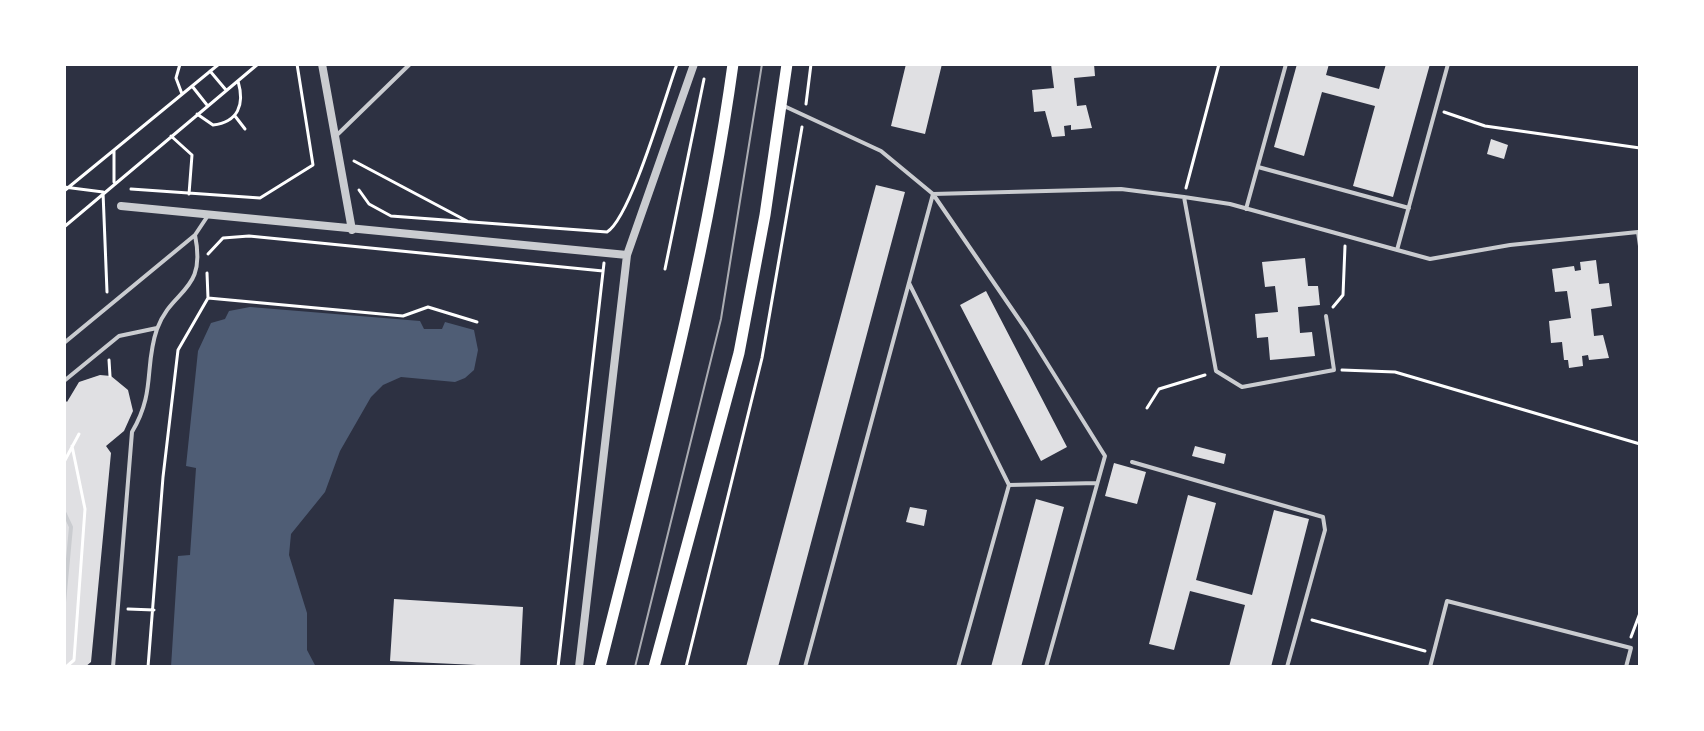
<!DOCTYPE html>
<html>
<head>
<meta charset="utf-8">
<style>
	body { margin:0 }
	#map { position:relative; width:1704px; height:731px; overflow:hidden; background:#2d3142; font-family:Montserrat,sans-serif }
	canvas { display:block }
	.frame { position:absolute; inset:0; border:66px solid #fff; pointer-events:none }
</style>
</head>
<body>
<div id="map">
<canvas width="1704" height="731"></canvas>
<div class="frame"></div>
</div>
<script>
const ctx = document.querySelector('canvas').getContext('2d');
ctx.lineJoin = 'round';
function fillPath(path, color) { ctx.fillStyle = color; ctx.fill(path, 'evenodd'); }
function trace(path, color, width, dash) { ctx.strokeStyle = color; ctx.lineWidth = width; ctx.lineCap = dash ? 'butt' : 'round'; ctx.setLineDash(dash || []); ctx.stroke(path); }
const water = new Path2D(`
	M250,307L420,321L424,329H442L445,322L474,330L478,350L474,370L465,378L455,382L401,377L383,385L371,397L340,451L325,492L291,534L289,555L307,613V650L316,667H171L178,556L190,555L196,468L186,466L198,351L211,323L225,319L229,311Z`);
const building = new Path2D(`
	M906,64H942L925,134L891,126Z
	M1051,64H1094L1095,76L1074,78L1077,106L1086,105L1092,128L1071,130V125L1064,126L1065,136L1052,137L1045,111L1034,112L1032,90L1054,88Z
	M1297,64H1329L1326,75L1379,89L1386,64H1430L1393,197L1353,186L1375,106L1322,92L1304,156L1274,147Z
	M1491,139L1508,145L1504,159L1487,154Z
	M876,185L905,192L816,524L778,667H746Z
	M1305,258L1308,286H1318L1320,305L1298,307L1300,333L1312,332L1315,356L1270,360L1268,337L1257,338L1255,314L1278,312L1275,286L1265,287L1262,262Z
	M1596,260L1599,284L1609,283L1612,306L1591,309L1594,336L1603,335L1609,358L1589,360L1588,355L1582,356L1583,366L1569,368L1568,360H1564L1562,342L1551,343L1549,321L1571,318L1567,291L1555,292L1552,269L1574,266L1575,271L1581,270L1580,262Z
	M986,291L1067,447L1041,461L960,305Z
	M100,375L111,376L128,390L133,411L124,431L106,446L111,453L91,662L85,667H64V399L67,402L79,382Z
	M1195,446L1226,454L1224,464L1192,456Z
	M1114,463L1146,472L1137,504L1105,496Z
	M1188,495L1216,503L1196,580L1252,595L1274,510L1309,519L1271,667H1229L1245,605L1190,591L1174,650L1149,644Z
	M1036,499L1064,507L1021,667H991Z
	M910,507L927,510L924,526L906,522Z
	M394,599L523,607L520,667L390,661Z`);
const path = new Path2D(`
	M180,64L176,78L182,94
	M210,71L226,90
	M192,86L207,105
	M806,104L811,64
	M1444,112L1485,126L1640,148
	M197,114L213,125C238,122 245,105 238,81
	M235,116L245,129
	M171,136L192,155L189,194
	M354,161L467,221
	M114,182V150
	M64,187L103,192
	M1186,188L1219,64
	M131,189L260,198L313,165L297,64
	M359,190L369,204L391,216L607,232C631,217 665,97 677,64
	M64,191L219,64
	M103,192L107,292
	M64,227L258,64
	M208,254L223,238L249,236L603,271
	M665,269L704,79
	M208,298L403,316L428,307L477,322
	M1333,307L1343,295L1345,246
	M109,360L110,376
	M1342,370L1395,372L1640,444
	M1147,408L1159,389L1205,375
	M64,462L79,434
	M128,609L154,610
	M1312,620L1425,651
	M1631,637L1640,613
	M66,667L74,660L85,509L72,446
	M148,667L163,477L178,350L208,298L207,273
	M558,667L604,263
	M686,667L762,358L802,127`);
const service = new Path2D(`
	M784,106L881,151L933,194L1027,331L1105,456L1046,667
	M337,135L410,64
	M1258,167L1409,208
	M1184,197L1216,371L1242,387L1334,370L1326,316
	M1246,209L1286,64
	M1397,250L1448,64
	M909,283L1009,485L1097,483
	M64,343L195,235
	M64,381L119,336L157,328
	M1132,462L1323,517L1325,530L1287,667
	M64,512L71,527L64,602
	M113,667L132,432C156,392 144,366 157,329C172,288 207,293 195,235L207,217
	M805,667L933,194L1121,189L1184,197L1230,204L1430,259L1510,245L1638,232L1640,246
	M958,667L1009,485
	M1430,667L1447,601L1631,648L1626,667`);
const minor = new Path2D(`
	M322,64L352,230
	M121,206L627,255
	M579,667L627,255L694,64`);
const secondary = new Path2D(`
	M600,667C650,467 705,268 733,64
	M654,667L739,353L765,215L787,64`);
const tram = new Path2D(`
	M635,667L721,319L762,64`);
fillPath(water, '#4f5d75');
fillPath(building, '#e0e0e3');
trace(path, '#fff', 3);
trace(service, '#caccd0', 4);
trace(minor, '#caccd0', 8);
trace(secondary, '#fff', 11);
trace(tram, '#abadb3', 2);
</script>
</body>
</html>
